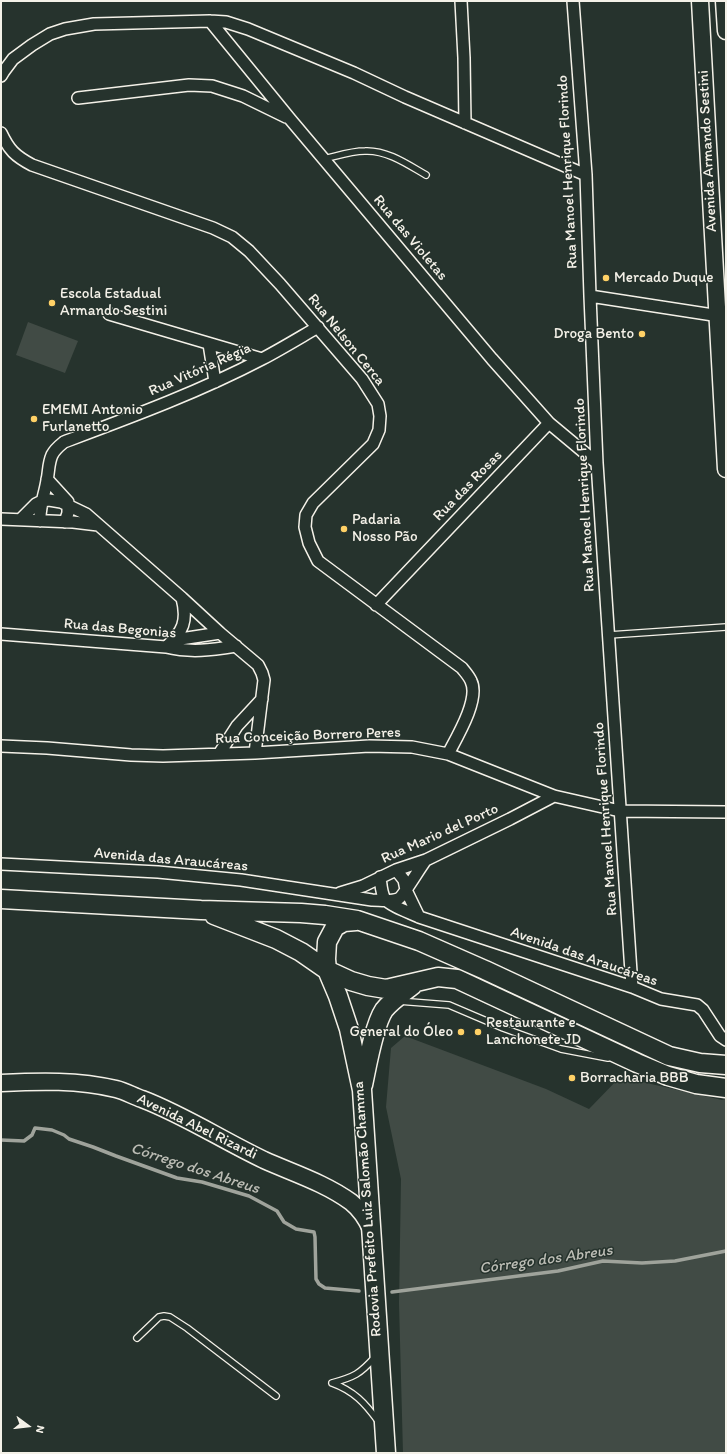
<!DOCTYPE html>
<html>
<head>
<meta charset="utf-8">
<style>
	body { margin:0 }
	#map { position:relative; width:727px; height:1454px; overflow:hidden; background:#26332d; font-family:Itim,sans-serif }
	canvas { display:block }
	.frame { position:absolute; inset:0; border:2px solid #f4f1e8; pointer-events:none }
	.north { position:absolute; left:8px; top:1406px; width:40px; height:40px; -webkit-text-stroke:3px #26332d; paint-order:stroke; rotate:105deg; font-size:11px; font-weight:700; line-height:16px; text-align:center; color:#f4f1e8 }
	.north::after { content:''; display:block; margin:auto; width:14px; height:18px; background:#f4f1e8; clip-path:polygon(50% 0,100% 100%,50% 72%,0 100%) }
</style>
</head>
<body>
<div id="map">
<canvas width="727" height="1454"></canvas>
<div class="frame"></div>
<div class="north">N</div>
</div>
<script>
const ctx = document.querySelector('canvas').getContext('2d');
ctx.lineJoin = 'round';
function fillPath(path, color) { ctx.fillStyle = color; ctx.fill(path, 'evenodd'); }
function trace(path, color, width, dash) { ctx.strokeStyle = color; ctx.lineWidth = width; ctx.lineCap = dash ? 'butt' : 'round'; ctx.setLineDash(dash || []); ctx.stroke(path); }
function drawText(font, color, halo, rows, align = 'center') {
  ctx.font = font + ' Itim,sans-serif'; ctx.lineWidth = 3; ctx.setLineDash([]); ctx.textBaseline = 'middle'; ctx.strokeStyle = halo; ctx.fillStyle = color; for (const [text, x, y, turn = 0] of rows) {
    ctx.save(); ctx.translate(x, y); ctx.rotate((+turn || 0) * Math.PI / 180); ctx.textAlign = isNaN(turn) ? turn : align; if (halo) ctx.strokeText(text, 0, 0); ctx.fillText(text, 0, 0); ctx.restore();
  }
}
const green = new Path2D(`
	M28,322L78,341L65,373L16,355Z
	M405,1036L546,1089L589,1109L620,1077L722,1100L726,1099V1453H403L399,1303L401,1179L386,1107L391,1048Z`);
const stream = new Path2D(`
	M1,1140L24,1141L32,1135L35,1128L52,1130L64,1135L69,1139L93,1147L116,1156L177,1178L202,1182L249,1196L277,1211L284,1222L296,1229L314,1232L315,1237L316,1279L319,1284L325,1288L359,1291
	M392,1292L558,1271L603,1261L642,1263L675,1261L726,1251`);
const lane = new Path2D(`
	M324,159C337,156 351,151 365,151C387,150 407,164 426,175
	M609,635L726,627
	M398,1001L449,1005L503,1028L561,1049L608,1058
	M137,1338L159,1317L164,1316L170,1317L187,1328L276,1396
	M332,1383C354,1391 365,1403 378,1421
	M332,1383C354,1377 360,1374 375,1357`);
const street = new Path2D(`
	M461,1L464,58L465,123
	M573,1L586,175L590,296L597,463L632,987
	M210,21L290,119L492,359L549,423L597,463
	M1,76L4,71L13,59L32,45L50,34L65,29L94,24L210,21L226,22L248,29L354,73L405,97L586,175
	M78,98L189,85L212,86L243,96L286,117
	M1,133C9,150 15,156 32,165L213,228L232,237L249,251L280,284L362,379L378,404L380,416L379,430L373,444L313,503L306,515L305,527L309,543L318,561L462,668C465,672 469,676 471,681C480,699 457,737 448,754
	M590,296L726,317
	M109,314L262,359
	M209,344L215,382
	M47,479L68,502V513L65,522
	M1,519L73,522L98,525
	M21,519L36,504L42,501L49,500L61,502L86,514L182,598L220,633L258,665L262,673L264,680L255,753
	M40,521C39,507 45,494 47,480C49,472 48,464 52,455C55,449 59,446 64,442C131,417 199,392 262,359C281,349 299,338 318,327
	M376,605L549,423
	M1,634L166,647C191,653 211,650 236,646
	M174,640L220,633
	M166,647C183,632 188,621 182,598
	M1,746L47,748L131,755L163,756L255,753L369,746L412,747L448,754L554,796L620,811L726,812
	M219,754L237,726L262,699
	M1,864L158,872L241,880L372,900C380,900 390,902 398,899C403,897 420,867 426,860
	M396,870L404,880L406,890L419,917
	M380,877C381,884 381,893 385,899C390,906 411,913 419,917L632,987L661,999L697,1005L703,1010L720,1036L726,1040
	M340,893L363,886L396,870L426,860L510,819L554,796`);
const secondary = new Path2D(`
	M700,1L726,469
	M724,1L726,31
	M1,1083C40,1081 78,1080 116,1089C125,1091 133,1096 142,1099C184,1115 222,1140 264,1160C293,1173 325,1183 351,1202C361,1210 366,1218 371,1229`);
const primary = new Path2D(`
	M1,899L201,910L301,913L325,915L357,920L419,941L485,970L669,1056L700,1063L726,1065
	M214,915L276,939L301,952L327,970L351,981L368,986L386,989L438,977L457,979L637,1063L668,1076L696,1084L726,1088
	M356,921L344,922L335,927L327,942L326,959L327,970L338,996L349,1029L362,1090L386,1453
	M363,1085C367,1066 374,1025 384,1010C392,1000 403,993 413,985`);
const markers = [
	[606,278,4,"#ffd166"],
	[52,303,4,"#ffd166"],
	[642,334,4,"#ffd166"],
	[34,419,4,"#ffd166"],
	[344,529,4,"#ffd166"],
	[461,1032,4,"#ffd166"],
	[478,1032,4,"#ffd166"],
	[572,1078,4,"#ffd166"]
];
const streetNames = [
	["Avenida Armando Sestini",708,151,-93],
	["Rua Manoel Henrique Florindo",568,172,-93],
	["Rua das Violetas",410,238,50],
	["Rua Nelson Cerca",346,340,51],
	["Rua Vitória Régia",200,370,-24],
	["Rua das Rosas",468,486,-46],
	["Rua Manoel Henrique Florindo",585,495,-93],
	["Rua das Begonias",120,629,5],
	["Rua Conceição Borrero Peres",308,736,-2],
	["Rua Manoel Henrique Florindo",606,819,-94],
	["Rua Mario del Porto",440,834,-24],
	["Avenida das Araucáreas",171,860,5],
	["Avenida das Araucáreas",584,957,19],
	["Avenida Abel Rizardi",197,1127,26],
	["Rodovia Prefeito Luiz Salomão Chamma",368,1209,-94]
];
const poiNames = [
	["Mercado Duque",614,278],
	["Escola Estadual",60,294],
	["Armando Sestini",60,311],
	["Droga Bento",634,334,"right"],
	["EMEMI Antonio",42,410],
	["Furlanetto",42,427],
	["Padaria",352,520],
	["Nosso Pão",352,537],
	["Restaurante e",486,1023],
	["Lanchonete JD",486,1040],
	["General do Óleo",453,1032,"right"],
	["Borracharia BBB",580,1078]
];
const waterNames = [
	["Córrego dos Abreus",195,1169,18],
	["Córrego dos Abreus",546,1260,-8]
];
fillPath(green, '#414b45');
trace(stream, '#9fa39b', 3.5);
trace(lane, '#f4f1e8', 8);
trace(street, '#f4f1e8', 14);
trace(secondary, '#f4f1e8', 19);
trace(primary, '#f4f1e8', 21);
trace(lane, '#26332d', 5.5);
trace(street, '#26332d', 11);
trace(secondary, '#26332d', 16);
trace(primary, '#26332d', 18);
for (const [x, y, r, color] of markers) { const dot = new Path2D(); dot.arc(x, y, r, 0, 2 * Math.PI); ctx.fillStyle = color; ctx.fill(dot); trace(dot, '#26332d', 1.5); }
drawText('15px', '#f4f1e8', '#26332d', streetNames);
drawText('15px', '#f4f1e8', '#26332d', poiNames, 'left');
drawText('italic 16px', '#bcbdb5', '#26332d', waterNames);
</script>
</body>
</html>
